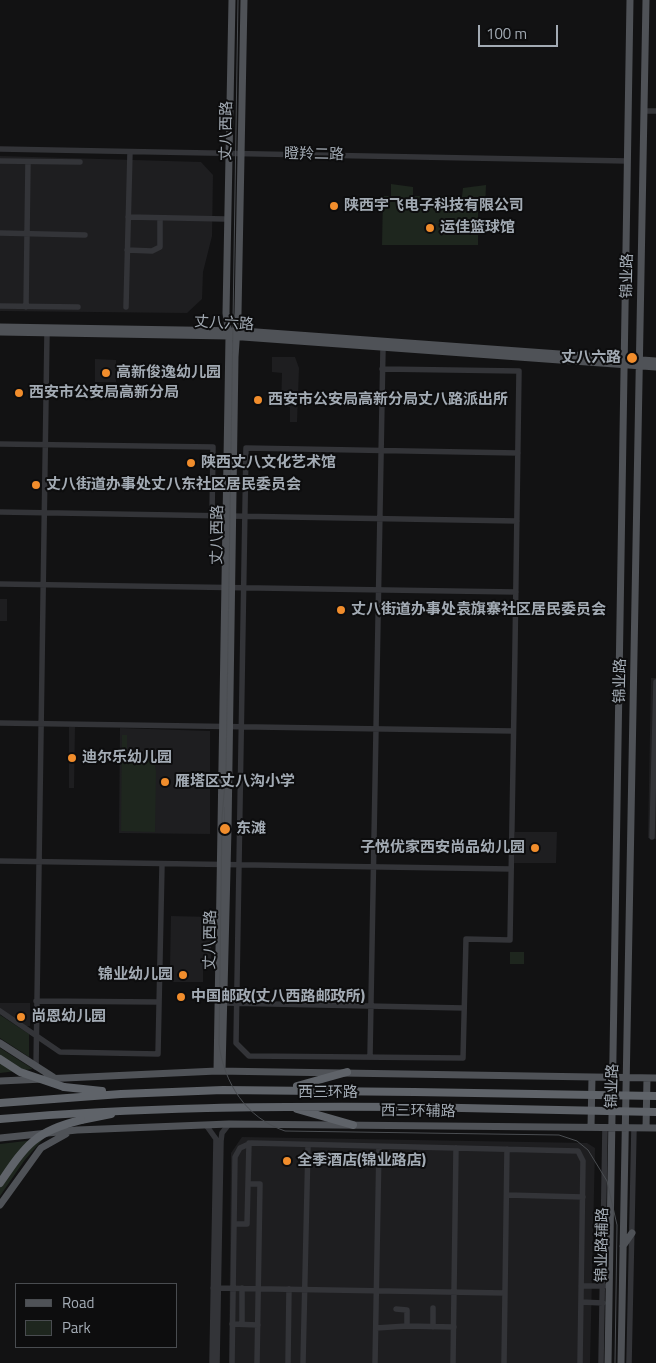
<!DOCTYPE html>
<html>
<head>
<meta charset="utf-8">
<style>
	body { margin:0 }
	#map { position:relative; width:656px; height:1363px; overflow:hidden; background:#121213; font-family:"Titillium Web",sans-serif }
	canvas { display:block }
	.legend { position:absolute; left:15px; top:1283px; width:162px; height:65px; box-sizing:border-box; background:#0d0d0e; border:1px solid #494c50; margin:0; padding:6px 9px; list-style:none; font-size:15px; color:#a3abb4 }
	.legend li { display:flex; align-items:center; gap:10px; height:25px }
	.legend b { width:25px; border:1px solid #494c50 }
	.scale { position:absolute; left:478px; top:25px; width:80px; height:22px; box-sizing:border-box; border:2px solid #a3abb4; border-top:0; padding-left:6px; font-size:15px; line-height:18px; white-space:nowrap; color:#a3abb4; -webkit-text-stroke:4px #0d0d0e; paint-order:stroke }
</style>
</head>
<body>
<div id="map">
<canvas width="656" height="1363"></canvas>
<ul class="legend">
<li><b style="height:6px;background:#4f5257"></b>Road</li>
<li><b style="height:14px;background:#1e261e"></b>Park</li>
</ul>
<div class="scale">100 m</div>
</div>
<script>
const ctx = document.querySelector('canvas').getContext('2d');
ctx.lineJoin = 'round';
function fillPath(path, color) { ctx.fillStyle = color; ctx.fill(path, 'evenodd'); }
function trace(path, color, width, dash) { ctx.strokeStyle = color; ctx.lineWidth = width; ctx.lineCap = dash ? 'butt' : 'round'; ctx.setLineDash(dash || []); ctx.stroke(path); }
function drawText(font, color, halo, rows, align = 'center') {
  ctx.font = font + ' "Titillium Web","Noto Sans SC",sans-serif'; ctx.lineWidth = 4; ctx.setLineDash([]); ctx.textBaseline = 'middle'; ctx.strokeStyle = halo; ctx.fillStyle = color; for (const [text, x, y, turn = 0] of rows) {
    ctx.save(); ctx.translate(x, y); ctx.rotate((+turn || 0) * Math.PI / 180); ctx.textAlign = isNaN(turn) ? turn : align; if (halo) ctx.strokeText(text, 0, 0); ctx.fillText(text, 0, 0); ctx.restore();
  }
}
const built = new Path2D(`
	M0,156L201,162L213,175L212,236L203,272L202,299L187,313L0,311Z
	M272,357H295L299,368L297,422H290V407H281L282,373L272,372Z
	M95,359L116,360V382H95Z
	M0,599H7V621H0Z
	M651,678H656V839L648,838Z
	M69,727H75L74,788H69Z
	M120,728L210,731V834L119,833Z
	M515,832H557L556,863H514Z
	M171,916L211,917V968H203V982H162L163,968H176H170Z
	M0,1003H30V1026H24L0,1009Z
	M242,1137L587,1143L595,1148L590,1363H229L231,1153Z`);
const green = new Path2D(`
	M391,184L413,187V196L462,197L463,188L486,185L485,209L478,212V245H382L383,196H391Z
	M122,735H127V753H138L139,759H154L156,772L155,832L121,831Z
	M510,952H524V964H510Z
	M0,1015L29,1034V1057L0,1038Z
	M0,1048L33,1069L0,1073Z
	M43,1139L24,1161L0,1196V1144Z`);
const minor = new Path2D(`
	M644,111H656
	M0,149L627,161
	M0,161L80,162
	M128,217L225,219
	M0,233L85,235
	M127,250L152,251L160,247V218
	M0,306L78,307
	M26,307L28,162
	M126,307L130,152
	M382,369L519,371C517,561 513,750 510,940L466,939L463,1058L249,1056L236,1043L246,448L518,453
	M0,444L213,447L212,516
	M0,512L517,521
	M0,584L516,592
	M0,723L513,731
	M652,837L656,682
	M0,861L511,869
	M36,1001L159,1002
	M223,1003L464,1008
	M0,1011L60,1052L158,1054L162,865
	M370,1056L383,348
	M36,1067L47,333
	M206,1125L216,1139L212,1363
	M248,1184H260L257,1363
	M507,1195L583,1197
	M234,1224H247L249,1143
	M581,1286H604
	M213,1288L505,1293
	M581,1302L603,1303
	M396,1309L407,1310V1326
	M232,1324L258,1325
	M242,1324V1288
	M433,1327V1308
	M376,1328L407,1326L454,1327
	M217,1363L221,1141L222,1133L229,1124
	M232,1363L235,1157L240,1148L251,1143L578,1151L583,1161L580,1363
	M288,1363L289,1289
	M303,1363L308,1146
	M375,1363L379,1147
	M453,1363L456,1148
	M504,1363L507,1149
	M601,1363L605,1127
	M629,1363L634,1128`);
const major = new Path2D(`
	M0,327L243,331L656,361
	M0,332L229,336L656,367
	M0,1043L53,1077
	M217,1071L229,336L226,313L232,0
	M222,1071L228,829L235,357L238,313L244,0
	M0,1081L217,1071L656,1078
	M591,1127L592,1077
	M646,1128L647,1078
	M0,1138L77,1130L229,1124L656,1128
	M0,1205L41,1148L66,1134
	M623,1246L632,1233
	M608,1363L630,0
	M621,1363L646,0`);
const highway = new Path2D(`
	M297,1086L347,1072
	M64,1087L102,1091
	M0,1103L121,1094L223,1090L414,1092
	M297,1109L353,1125
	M0,1119C138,1107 275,1106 413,1107
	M81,1120L111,1114`);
const tram = new Path2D(`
	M238,0L226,770L222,818L219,1044C224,1083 246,1118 285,1131L559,1135L577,1141L588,1150L607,1181L617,1225L615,1363`);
const highwayBridge = new Path2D(`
	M0,1059L20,1072L64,1087
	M414,1092L656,1096
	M413,1107L656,1112
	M0,1183C26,1145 35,1131 81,1120`);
const markers = [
	[334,206,5,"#f18d2c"],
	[430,228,5,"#f18d2c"],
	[632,358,6,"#f18d2c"],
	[106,373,5,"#f18d2c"],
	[19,393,5,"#f18d2c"],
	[258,400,5,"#f18d2c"],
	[191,463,5,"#f18d2c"],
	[36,485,5,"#f18d2c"],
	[341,610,5,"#f18d2c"],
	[72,758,5,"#f18d2c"],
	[165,782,5,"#f18d2c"],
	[225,829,6,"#f18d2c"],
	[535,848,5,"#f18d2c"],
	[183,975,5,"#f18d2c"],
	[181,997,5,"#f18d2c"],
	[21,1017,5,"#f18d2c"],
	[287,1161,5,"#f18d2c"]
];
const streetNames = [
	["丈八西路",227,131,-89],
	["瞪羚二路",314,155,1],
	["锦业路",628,276,-89],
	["丈八六路",224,324,3],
	["丈八西路",218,535,-89],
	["锦业路",621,681,-89],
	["丈八西路",211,940,-89],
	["锦业路",613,1086,-88],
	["西三环路",328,1093],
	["西三环辅路",418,1112,1],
	["锦业路辅路",603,1245,-89]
];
const poiNames = [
	["陕西宇飞电子科技有限公司",344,206],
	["运佳篮球馆",440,228],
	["丈八六路",621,358,"right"],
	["高新俊逸幼儿园",116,373],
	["西安市公安局高新分局",29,393],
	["西安市公安局高新分局丈八路派出所",268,400],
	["陕西丈八文化艺术馆",201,463],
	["丈八街道办事处丈八东社区居民委员会",46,485],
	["丈八街道办事处袁旗寨社区居民委员会",351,610],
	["迪尔乐幼儿园",82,758],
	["雁塔区丈八沟小学",175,782],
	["东滩",236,829],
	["子悦优家西安尚品幼儿园",525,848,"right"],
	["锦业幼儿园",173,975,"right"],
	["中国邮政(丈八西路邮政所)",191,997],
	["尚恩幼儿园",31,1017],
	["全季酒店(锦业路店)",297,1161]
];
fillPath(built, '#1e1e20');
fillPath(green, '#1e261e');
trace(minor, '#333438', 5.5);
trace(major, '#4f5257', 7);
trace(highway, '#5f6369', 8);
trace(tram, '#4a4d51', 1);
trace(highwayBridge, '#5f6369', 8);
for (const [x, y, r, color] of markers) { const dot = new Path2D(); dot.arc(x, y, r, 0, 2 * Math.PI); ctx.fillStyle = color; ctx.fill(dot); trace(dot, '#0d0d0e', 2); }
drawText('15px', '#a3abb4', '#0d0d0e', streetNames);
drawText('bold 15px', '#a3abb4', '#0d0d0e', poiNames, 'left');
</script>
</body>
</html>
